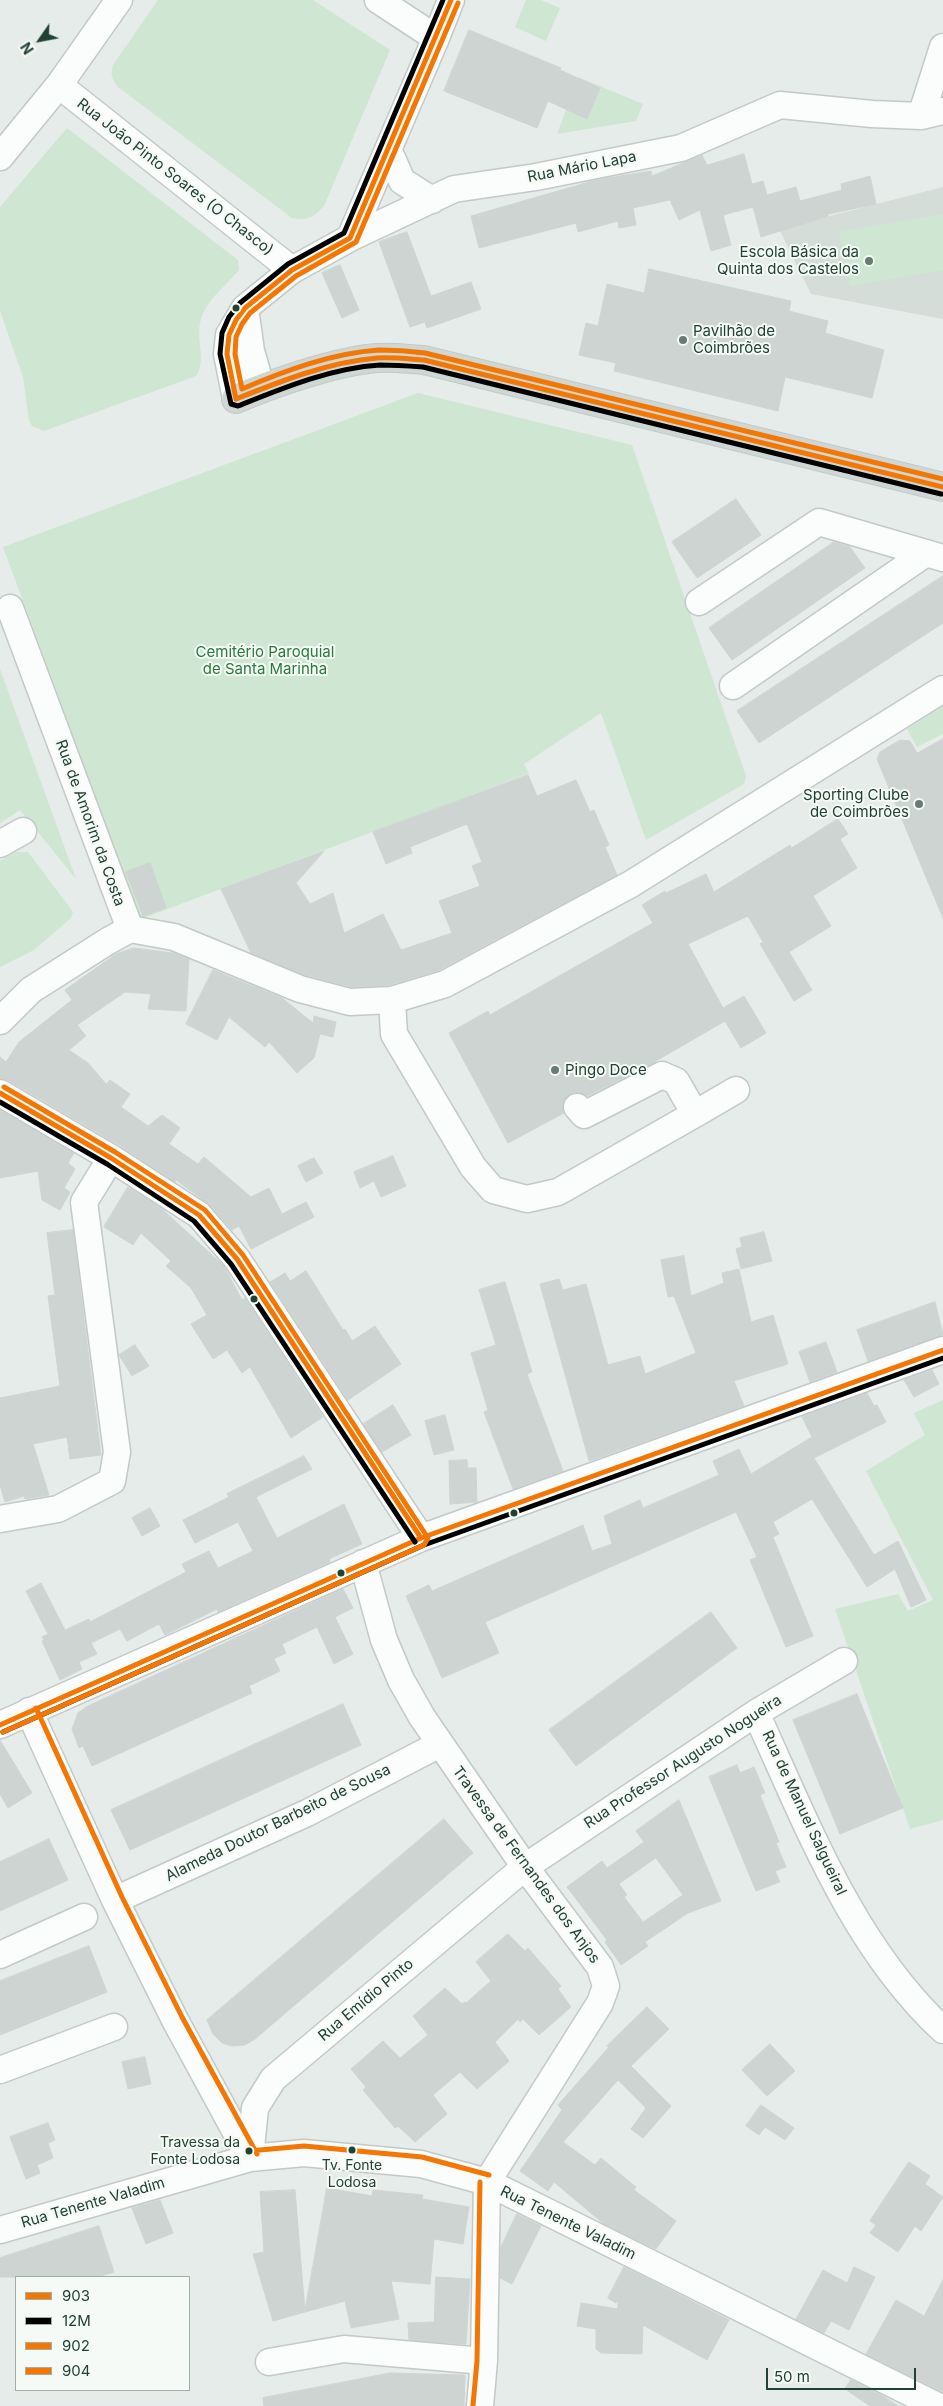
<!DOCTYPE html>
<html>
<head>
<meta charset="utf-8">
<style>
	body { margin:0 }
	#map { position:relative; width:943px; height:2406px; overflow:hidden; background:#e6ece9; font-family:Inter,sans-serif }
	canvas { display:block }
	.legend { position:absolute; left:15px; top:2276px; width:175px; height:115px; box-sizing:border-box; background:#f5faf6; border:1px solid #a0b0a8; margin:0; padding:6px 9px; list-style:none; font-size:15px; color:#214133 }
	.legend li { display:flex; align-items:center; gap:10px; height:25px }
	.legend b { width:25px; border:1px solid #a0b0a8 }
	.north { position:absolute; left:15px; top:15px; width:50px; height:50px; -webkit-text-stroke:4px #f5faf6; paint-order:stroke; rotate:237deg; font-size:14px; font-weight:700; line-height:20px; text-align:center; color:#214133 }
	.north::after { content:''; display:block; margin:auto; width:18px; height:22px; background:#214133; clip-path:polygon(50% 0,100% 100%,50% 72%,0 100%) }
	.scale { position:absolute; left:766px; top:2368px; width:150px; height:22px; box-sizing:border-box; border:2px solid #214133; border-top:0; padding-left:6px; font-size:15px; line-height:18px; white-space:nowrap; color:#214133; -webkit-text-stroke:4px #f5faf6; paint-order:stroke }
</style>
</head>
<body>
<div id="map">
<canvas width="943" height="2406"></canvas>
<ul class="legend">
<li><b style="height:6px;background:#f47603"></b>903</li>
<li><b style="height:6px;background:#000"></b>12M</li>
<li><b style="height:6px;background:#f47603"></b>902</li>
<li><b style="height:6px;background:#f47603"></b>904</li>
</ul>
<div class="north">N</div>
<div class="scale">50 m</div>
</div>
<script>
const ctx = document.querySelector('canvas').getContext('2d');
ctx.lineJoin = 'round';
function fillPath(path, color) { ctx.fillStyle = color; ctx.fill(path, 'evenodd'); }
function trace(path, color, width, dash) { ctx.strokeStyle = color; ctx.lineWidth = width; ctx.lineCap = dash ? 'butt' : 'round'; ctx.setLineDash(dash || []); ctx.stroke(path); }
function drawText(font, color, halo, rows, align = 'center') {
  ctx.font = font + ' Inter,sans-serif'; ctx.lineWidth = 4; ctx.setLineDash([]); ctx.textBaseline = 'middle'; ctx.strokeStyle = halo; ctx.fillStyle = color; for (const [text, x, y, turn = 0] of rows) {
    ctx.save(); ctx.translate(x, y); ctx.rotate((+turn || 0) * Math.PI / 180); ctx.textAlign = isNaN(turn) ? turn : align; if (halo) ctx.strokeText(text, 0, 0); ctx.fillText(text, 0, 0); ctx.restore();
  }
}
const built = new Path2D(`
	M943,187V319L811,294L779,229Z`);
const green = new Path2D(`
	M158,0H313L390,50L324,206C314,217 307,221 292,218L118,87C112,79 110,75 113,65Z
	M526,0H541L560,8L546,41L515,27Z
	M578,77L643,104L636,121L557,134Z
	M67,128L238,260L239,270C227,284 206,301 201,319C195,337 207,361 196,376L44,431L32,426L29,420L23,377L0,311V207Z
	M943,214V270L850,286L839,232Z
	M418,393L632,445L746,776L744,784L646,840L601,713L524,764L529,773L141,919L3,547Z
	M0,669L76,879L20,810L0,823Z
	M943,706V734L917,747L907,729Z
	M16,852H28L73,912L71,918L34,950L0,967V861Z
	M943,1400V1820L910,1829L835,1609L898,1594L908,1611L933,1600L866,1471L925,1435L914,1413Z`);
const building = new Path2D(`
	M469,30L561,68L560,70L600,88L587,119L548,101L537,128L444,91Z
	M744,154L752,184L763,181L767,195L796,187L800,201L842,190L841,184L870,176L876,204L828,214V216L761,237L753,207L723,215L731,245L711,251L700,210L679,220L670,200L633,208L636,225L619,228L618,221L578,232L576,223L479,248L471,216L596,180L651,171L652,176L702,155L707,165Z
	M407,232L431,296L471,282L481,309L427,328L425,322L410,327L379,242Z
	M340,265L359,310L342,318L322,273Z
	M649,269L791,301L789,311L828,321L825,333L884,350L872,398L785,377L778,411L614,371L616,363L579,355L586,323L598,326L607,284L644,293Z
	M736,499L761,535L697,578L672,542Z
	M834,542L850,547L865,568L732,660L709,628Z
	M943,576V623L759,743L737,711Z
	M943,739V918L877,759L880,752L900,740L910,741L917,753Z
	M528,775L537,796L576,780L590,812L594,810L609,845L605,847L617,875L439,970L389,985L352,987L305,975L251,953L221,889L324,851L296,883L310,904L333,893L344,933L383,914L401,950L452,933L439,901L480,886L472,866L482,862L467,824L410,847L412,853L386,864L373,832Z
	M838,819L848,834L840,839L857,868L813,896L831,926L789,952L812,990L794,1001L760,944L763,942L748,916L688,944L723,1008L744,996L766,1033L741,1048L725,1021L649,1065L587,1096L575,1092L568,1095L563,1103L564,1113L508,1143L449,1033L488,1011L490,1015L653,923L642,905L665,891L666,893L706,874L714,892L790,845L791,848Z
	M150,863L166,908L143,916L126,872Z
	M134,948L173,953L189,959L186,1011L148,1009L151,994L125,992L77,1025L86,1036L69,1050L88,1063L106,1084L110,1080L130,1094L121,1107L148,1126L162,1115L180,1128L169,1144L198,1164L204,1157L251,1197L269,1188L282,1214L306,1202L314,1217L251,1249L239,1226L232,1230L210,1205L176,1180L175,1182L119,1145L8,1080L0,1078V1057L6,1062L19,1042L72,1000L65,990L116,954Z
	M213,970L282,998L313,1023L314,1016L336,1022L333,1037L320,1034L314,1058L297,1073L269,1042L265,1047L229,1017L217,1040L186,1024Z
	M0,1110L74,1153L68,1163L75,1169L64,1188L70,1192L60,1210L42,1200L38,1171L0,1178Z
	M393,1156L406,1186L381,1197L374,1181L360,1188L354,1172Z
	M314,1158L323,1173L306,1182L298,1166Z
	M128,1187L161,1208L224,1266L242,1300L245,1298L323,1417L291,1438L250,1367L242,1373L227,1350L213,1359L191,1324L207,1315L191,1288L166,1266L171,1261L141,1233L133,1245L104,1227Z
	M73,1230L101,1455L70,1459L67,1437L33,1444L49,1495L25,1499L24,1496L5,1502L0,1485V1398L60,1386L48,1296L55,1295L47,1233Z
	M764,1232L772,1261L741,1269L736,1249L742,1247L740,1238Z
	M684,1256L691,1296L724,1283L722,1273L739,1269L751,1322L773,1315L788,1364L734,1381L744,1406L589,1461L540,1284L559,1279L563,1290L586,1284L608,1365L640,1356L645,1374L696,1353L674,1296L668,1297L661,1260Z
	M306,1271L343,1330L345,1329L352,1341L375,1326L401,1364L348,1400L270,1282L285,1273L290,1281Z
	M505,1282L532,1372L527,1374L563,1471L513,1489L484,1412L488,1410L471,1353L496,1345L479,1290Z
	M935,1302L943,1335L868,1361L857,1330Z
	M826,1342L837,1372L810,1382L799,1352Z
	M135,1345L149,1366L132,1376L119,1355Z
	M932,1370L939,1384L914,1397L904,1380Z
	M867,1393L874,1406L877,1405L886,1422L814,1458L874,1555L898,1541L926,1600L911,1607L895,1569L867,1587L812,1499L773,1522L779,1534L773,1537L813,1636L786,1647L750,1560L757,1557L736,1512L485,1622L499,1653L442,1678L406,1596L429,1585L432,1591L583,1525L592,1551L612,1544L604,1516L640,1500L643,1508L719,1475L713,1461L739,1449L751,1474L812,1437L802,1417Z
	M393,1405L411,1435L382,1452L363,1424Z
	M445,1415L454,1450L434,1455L425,1421Z
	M304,1456L312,1469L256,1497L277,1538L344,1504L362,1544L329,1559L330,1562L218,1612L217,1609L165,1635L159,1624L127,1641L120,1629L91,1643L97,1654L79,1662L82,1669L60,1680L42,1641L44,1640L42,1637L48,1634L26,1591L41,1583L65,1630L89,1619L90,1622L186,1572L182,1564L209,1551L218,1568L253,1551L238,1522L195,1543L183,1520L229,1497L227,1494Z
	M467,1460L468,1468H476L477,1502L450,1504L449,1461Z
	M150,1508L160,1526L142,1536L132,1518Z
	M343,1589L353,1608L335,1617L353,1654L334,1664L317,1627L282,1644L286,1653L274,1659L280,1671L249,1686L252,1693L92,1766L83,1746L79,1748L72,1729L78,1713L86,1707Z
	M711,1612L737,1648L576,1766L549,1730Z
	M857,1694L903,1808L840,1834L793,1720Z
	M343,1704L361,1745L130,1850L111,1810Z
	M0,1740L32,1793L8,1808L0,1794Z
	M737,1765L740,1773L754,1767L765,1793L760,1795L779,1842L776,1843L786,1867L775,1871L780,1882L756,1891L709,1777Z
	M679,1800L721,1901L688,1913L645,1942L648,1946L621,1965L605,1942L607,1940L567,1887L602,1861L607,1868L644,1842L636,1831ZM656,1858L683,1895L643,1922L624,1897L627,1895L619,1884Z
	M444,1819L473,1853L255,2039L245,2045L232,2046L222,2043L213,2034L207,2020Z
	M49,1839L68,1880L0,1911V1862Z
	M508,1934L525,1951L528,1948L561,1986L558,1989L571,2007L539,2035L523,2019L520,2022L518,2019L495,2042L509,2061L477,2089L460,2072L433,2095L447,2114L415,2142L398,2126L395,2128L363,2090L366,2087L351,2069L383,2041L400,2058L428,2035L413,2016L445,1988L462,2004L465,2002L466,2003L491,1981L476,1962Z
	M89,1946L107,1992L0,2035V1981Z
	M647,2007L669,2029L631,2066L671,2106L643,2138L631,2129L646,2108L618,2080L563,2142L595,2165L601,2158L636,2187L634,2190L676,2221L656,2249L604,2224L554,2182L548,2191L520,2171L562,2110L558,2105L609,2047L607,2046Z
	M770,2044L795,2071L767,2096L742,2070Z
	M145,2057L151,2084L128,2089L122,2062Z
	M761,2105L794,2128L785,2140L765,2127L759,2135L746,2126Z
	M48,2123L55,2140L48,2143L53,2158L37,2165L40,2173L26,2179L10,2137Z
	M909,2162L930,2176L925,2184L943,2197L921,2231L915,2226L898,2252L870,2233L876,2225L870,2221Z
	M327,2188L372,2196L373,2190L423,2195L422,2199L469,2207L463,2244L434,2239L430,2284L391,2281L399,2319L351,2328L345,2301L305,2312Z
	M295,2190L305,2312L273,2321L253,2254L264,2252L260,2192Z
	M160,2200L173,2233L146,2244L132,2208Z
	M517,2214L541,2226L512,2284L500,2278L501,2247Z
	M99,2226L114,2272L97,2277H0V2258Z
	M624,2267L729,2320L707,2360L643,2325L642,2354L601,2353L596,2349V2329L577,2326L581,2303L618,2309V2300L616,2303L608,2298Z
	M854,2267L875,2277L849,2330L831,2321L824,2333L796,2319L823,2270L847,2283Z
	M436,2277L470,2279L466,2344L409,2340L408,2323L434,2322Z
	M943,2280V2392L866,2354L896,2300L924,2316Z
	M390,2373L465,2375L464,2406H264L263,2398Z
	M851,2380L883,2396L898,2406H870L845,2389Z`);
const minor = new Path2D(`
	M378,0L436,38
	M59,85L292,270
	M921,116L943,47
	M389,151L402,181L432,200
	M0,157L59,85L119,0
	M350,238L436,38L451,0
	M245,308L251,351L262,389
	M236,399L227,354L229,335L245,308L292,270L350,238L454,189L536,177L681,148L780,105L872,114L921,116L943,111
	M699,602L819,522L943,558
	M10,608L130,929
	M733,686L926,553
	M0,844L23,831
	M130,929L174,937L300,989L350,1002L392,1000L445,984L631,884L943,689
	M392,1000L394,1034L473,1167L493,1190L527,1199L558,1192L695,1114L676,1081L662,1075L584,1115L577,1107
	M0,1021L31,990L108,941L130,929
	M0,1093L111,1158L199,1215L237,1259L421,1538
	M695,1114L736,1090
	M0,1519L58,1509L112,1481L117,1452L84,1202L111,1158
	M363,1563L384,1640L401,1680L422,1717L525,1867L600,1967L606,1986L600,2003L487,2182
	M29,1711L115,1900L175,2020L250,2158
	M756,1713C807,1824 852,1945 943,2030
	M0,1725L421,1538L943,1350
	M115,1900L307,1813L440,1744
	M0,1955L84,1917
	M0,2070L114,2027
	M250,2158L255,2108L273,2079L525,1867L756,1713L844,1661
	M0,2230L250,2158L304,2153L421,2164L487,2182L937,2406
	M269,2362L344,2349L484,2361
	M480,2406L484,2361L487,2182`);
const major = new Path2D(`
	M236,399C273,383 337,361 377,358C392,357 408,359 424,360L943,487`);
const bus1 = new Path2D(`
	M451,0L350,238L292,270L245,308L236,320L229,335L227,354L236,399C281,381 329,362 377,358C393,357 409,359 424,360L943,487
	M0,1093L111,1158L199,1215L237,1259L421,1538
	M0,1725L421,1538L943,1350`);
const bus2 = new Path2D(`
	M443,0L344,233L288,264L240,303L229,317L222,333L220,354L231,404L238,406C283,388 331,368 380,365C394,365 409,366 423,367L941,494
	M0,1102L107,1164L194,1221L231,1264L415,1542
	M3,1732L424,1545L943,1358`);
const bus3 = new Path2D(`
	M36,1708L122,1897L182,2017L257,2154
	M3,1732L424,1545L428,1538L243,1255L205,1210L115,1152L4,1087
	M249,2151L304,2146L422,2157L489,2175
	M473,2405L477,2361L480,2182`);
const bus4 = new Path2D(`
	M458,3L356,242L296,276L250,313L242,324L236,337L235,354L242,389C284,371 332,353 379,350C394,350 410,351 425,353L943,479`);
const markers = [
	[869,261,5,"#667d73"],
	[236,308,4.5,"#214133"],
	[683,340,5,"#667d73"],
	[919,804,5,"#667d73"],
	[555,1070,5,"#667d73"],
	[254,1299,4.5,"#214133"],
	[514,1513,4.5,"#214133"],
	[341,1573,4.5,"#214133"],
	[352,2150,4.5,"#214133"],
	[249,2151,4.5,"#214133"]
];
const busNames = [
	["Travessa da",240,2143],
	["Fonte Lodosa",240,2160],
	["Tv. Fonte",352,2166,"center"],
	["Lodosa",352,2183,"center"]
];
const streetNames = [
	["Rua Mário Lapa",582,167,-11],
	["Rua João Pinto Soares (O Chasco)",175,177,38],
	["Rua de Amorim da Costa",90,823,70],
	["Rua Professor Augusto Nogueira",683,1762,-33],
	["Rua de Manuel Salgueiral",804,1813,65],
	["Alameda Doutor Barbeito de Sousa",278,1823,-26],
	["Travessa de Fernandes dos Anjos",526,1865,54],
	["Rua Emídio Pinto",366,2000,-40],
	["Rua Tenente Valadim",93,2203,-16],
	["Rua Tenente Valadim",568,2223,26]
];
const poiNames = [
	["Escola Básica da",859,252],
	["Quinta dos Castelos",859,269],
	["Pavilhão de",693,331,"left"],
	["Coimbrões",693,348,"left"],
	["Sporting Clube",909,795],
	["de Coimbrões",909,812],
	["Pingo Doce",565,1070,"left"]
];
const parkNames = [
	["Cemitério Paroquial",265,652],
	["de Santa Marinha",265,669]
];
fillPath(built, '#d4ddd8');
fillPath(green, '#cee6d2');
fillPath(building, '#ced4d1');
trace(building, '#ced5d1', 1);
trace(minor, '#c3c9c6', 29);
trace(major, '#c1cbc6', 30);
trace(minor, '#fbfcfc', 26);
trace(major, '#ced7d3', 28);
trace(bus1, '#f47603', 5);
trace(bus2, '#000', 5);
trace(bus3, '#f47603', 5);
trace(bus4, '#f47603', 5);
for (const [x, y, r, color] of markers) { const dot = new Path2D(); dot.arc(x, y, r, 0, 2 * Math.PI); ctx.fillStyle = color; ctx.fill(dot); trace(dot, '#f5faf6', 2); }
drawText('14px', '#214133', '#f5faf6', busNames, 'right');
drawText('15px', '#214133', '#f5faf6', streetNames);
drawText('15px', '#214133', '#f5faf6', poiNames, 'right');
drawText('15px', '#287b3a', '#f5faf6', parkNames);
</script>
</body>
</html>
